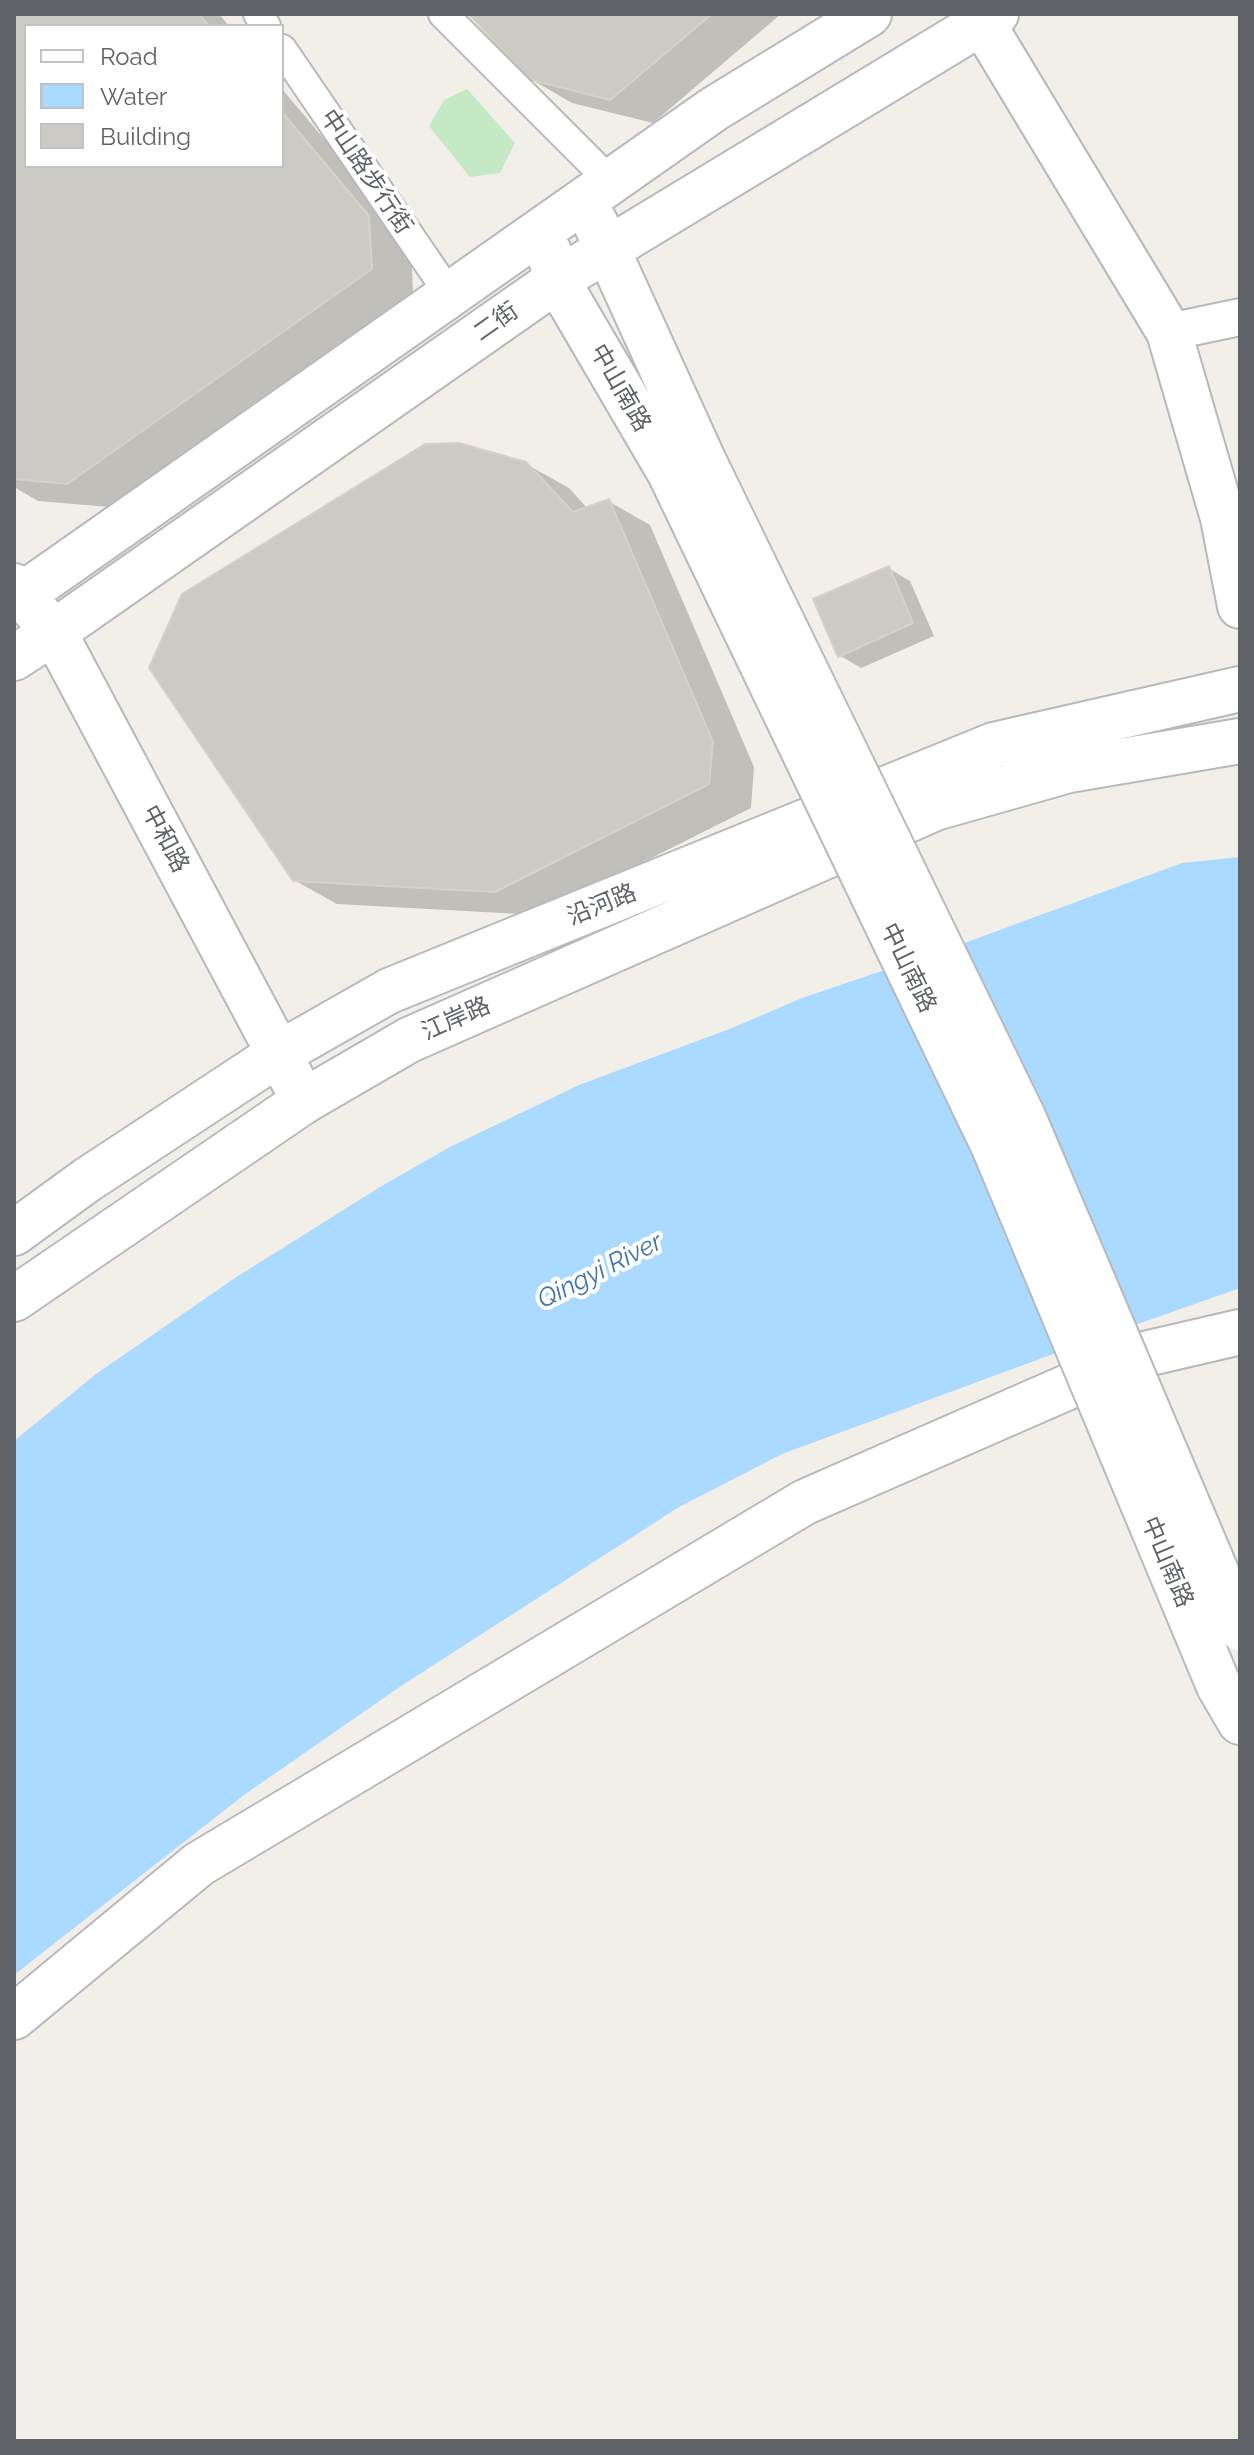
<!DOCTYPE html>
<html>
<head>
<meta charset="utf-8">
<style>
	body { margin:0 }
	#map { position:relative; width:1254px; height:2455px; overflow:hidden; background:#f1efe8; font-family:Raleway,sans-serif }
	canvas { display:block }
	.frame { position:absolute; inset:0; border:16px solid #5f6368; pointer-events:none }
	.legend { position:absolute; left:24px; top:24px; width:260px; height:144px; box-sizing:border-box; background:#fff; border:2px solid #bfc1c3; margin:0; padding:10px 14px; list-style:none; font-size:24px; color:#5f6368 }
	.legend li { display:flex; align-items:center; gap:16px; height:40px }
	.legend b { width:40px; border:2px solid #bfc1c3 }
</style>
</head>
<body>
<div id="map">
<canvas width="1254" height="2455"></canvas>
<div class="frame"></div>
<ul class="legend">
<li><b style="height:10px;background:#fff"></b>Road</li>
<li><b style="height:22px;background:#aadaff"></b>Water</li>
<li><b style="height:22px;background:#cccac5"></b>Building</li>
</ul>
</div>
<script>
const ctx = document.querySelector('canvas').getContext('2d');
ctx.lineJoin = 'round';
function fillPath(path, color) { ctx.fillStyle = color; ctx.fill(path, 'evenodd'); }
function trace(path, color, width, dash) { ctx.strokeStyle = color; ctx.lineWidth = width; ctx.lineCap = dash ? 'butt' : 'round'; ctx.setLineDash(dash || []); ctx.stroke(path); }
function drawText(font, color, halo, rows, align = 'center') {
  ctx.font = font + ' Raleway,"Noto Sans SC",sans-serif'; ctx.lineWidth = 8; ctx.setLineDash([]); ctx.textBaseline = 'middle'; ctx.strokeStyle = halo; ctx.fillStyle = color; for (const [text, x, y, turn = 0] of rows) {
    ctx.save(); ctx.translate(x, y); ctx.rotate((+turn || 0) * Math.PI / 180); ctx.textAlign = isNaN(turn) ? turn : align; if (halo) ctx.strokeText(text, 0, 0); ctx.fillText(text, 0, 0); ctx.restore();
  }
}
const green = new Path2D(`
	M467,89L515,143L500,173L470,177L429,126L444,100Z`);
const water = new Path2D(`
	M1240,857V1288L1064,1350L782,1454L679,1507L401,1686L244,1795L14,1975V1441L96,1374L235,1278L380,1187L450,1147L579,1085L732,1028L802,998L959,945L1182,863Z`);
const shadow = new Path2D(`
	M14,14H219L229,26H26V166H282V89L411,242L413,293L110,507L38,501L14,487Z
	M472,14H781L653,123L572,103L529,78Z
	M526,464L569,488L588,509L608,501L650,525L754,767L751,808L538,915L337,904L294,880Z
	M888,568L910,581L934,636L861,668L839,655Z`);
const building = new Path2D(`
	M14,14H199L209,26H26V166H282V112L369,216L372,269L67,484L14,479Z
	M469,14H712L610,100L528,79Z
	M459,443L526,462L573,512L609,499L713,742L709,784L495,892L293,881L149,668L182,594L425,444Z
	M889,566L913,623L838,657L813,599Z`);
const pedestrian = new Path2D(`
	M258,14L266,26
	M443,14L611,182
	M282,49L450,295`);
const minor = new Path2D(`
	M1169,332L1240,317`);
const tertiary = new Path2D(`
	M983,24L1169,332L1223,518L1240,606
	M14,658L54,632L304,1101
	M14,2017L199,1864L805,1502L1141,1355L1240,1332`);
const secondary = new Path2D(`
	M595,222L705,464
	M549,252L557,280L670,473
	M14,586L54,632L557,280L996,14
	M22,595L714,109L869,14
	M14,1233L87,1180L280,1053L389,991L994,745L1240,689
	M14,1299L304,1101L409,1040L935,808L1069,770L1240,741
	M1219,1686L1240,1722`);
const secondaryBridge = new Path2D(`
	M705,464L1024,1119L1240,1628
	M670,473L994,1147L1219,1686`);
const streetNames = [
	["中山路步行街",366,172,56],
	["二街",496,322,-35],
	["中山南路",620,388,60],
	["中和路",165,839,62],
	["沿河路",602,905,-22],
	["中山南路",908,968,64],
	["江岸路",456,1019,-24],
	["中山南路",1167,1562,67]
];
const waterNames = [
	["Qingyi River",600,1271,-27]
];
fillPath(green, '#c5e8c5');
fillPath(water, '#aadaff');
fillPath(shadow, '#0003');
fillPath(building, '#cccac5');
trace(building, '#d6d1c6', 2);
trace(pedestrian, '#b5b8bc', 32);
trace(minor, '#b5b8bc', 40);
trace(tertiary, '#b5b8bc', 48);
trace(secondary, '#b6babf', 48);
trace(pedestrian, '#fff', 28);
trace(minor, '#fff', 36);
trace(tertiary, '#fff', 44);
trace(secondary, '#fff', 44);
trace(secondaryBridge, '#b6babf', 48, []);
trace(secondaryBridge, '#fff', 44);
drawText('24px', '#5f6368', '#fff', streetNames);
drawText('italic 26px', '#4174aa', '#fff', waterNames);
</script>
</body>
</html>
